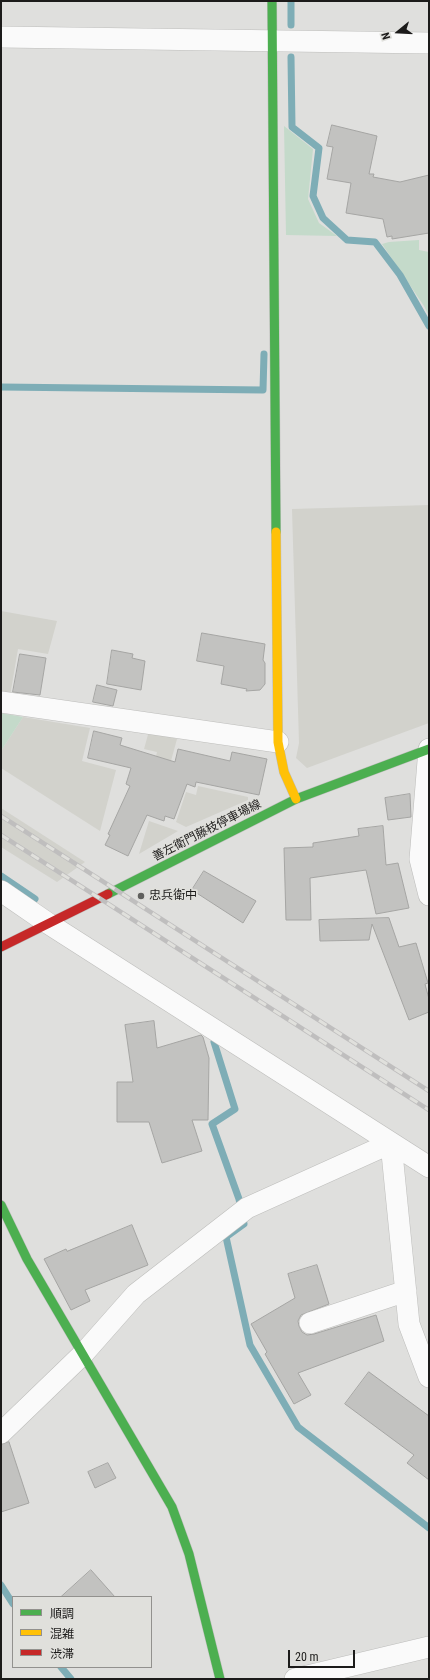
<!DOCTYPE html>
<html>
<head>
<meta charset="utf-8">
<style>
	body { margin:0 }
	#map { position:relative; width:430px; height:1680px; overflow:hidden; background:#dfdfdd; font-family:"Roboto Condensed","Noto Sans JP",sans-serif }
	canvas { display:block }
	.frame { position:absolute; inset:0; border:2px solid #1c1b1a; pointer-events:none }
	.legend { position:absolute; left:12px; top:1596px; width:140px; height:72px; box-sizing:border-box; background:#e0e0dc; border:1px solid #92918e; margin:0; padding:5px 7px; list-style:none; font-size:12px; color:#1c1b1a }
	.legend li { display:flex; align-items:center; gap:8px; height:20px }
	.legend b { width:20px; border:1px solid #92918e }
	.north { position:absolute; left:378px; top:12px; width:40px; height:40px; -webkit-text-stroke:3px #e0e0dc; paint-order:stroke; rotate:252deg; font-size:11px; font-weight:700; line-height:16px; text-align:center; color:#1c1b1a }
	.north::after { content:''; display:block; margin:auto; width:14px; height:18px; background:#1c1b1a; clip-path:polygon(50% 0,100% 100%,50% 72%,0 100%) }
	.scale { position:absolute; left:288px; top:1650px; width:67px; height:18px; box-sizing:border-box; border:2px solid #1c1b1a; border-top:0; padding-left:5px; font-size:12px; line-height:14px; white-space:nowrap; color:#1c1b1a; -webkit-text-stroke:3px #e0e0dc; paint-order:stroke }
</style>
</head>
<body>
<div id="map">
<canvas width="430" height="1680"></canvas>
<div class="frame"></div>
<ul class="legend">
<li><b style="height:5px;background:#4caf50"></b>順調</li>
<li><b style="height:5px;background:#ffc107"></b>混雑</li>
<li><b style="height:5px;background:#c62828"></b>渋滞</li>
</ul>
<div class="north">N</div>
<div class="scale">20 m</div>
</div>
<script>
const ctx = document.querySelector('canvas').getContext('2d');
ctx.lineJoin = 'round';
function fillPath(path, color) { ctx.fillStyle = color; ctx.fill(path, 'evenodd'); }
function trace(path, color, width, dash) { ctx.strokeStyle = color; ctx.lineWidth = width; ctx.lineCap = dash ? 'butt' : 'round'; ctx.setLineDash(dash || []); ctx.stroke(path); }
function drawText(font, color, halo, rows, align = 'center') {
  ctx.font = font + ' "Roboto Condensed","Noto Sans JP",sans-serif'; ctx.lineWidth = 3.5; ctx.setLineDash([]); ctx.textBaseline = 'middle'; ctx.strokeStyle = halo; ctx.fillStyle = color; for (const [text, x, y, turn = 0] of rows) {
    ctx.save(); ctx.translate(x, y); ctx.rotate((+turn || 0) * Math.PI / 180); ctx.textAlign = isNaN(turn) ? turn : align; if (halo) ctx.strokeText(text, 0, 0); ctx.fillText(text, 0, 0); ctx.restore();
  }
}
const built = new Path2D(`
	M429,505V723L307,768L296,758L299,743L292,509Z
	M1,611L57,621L48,654L18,649L10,696L1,695Z
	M23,717L90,728L82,761L116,770L100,831L1,768V751Z
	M149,731L177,739L166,779L154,765L157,752L144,749Z
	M198,786L248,797V800L186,827L176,822L186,792L196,795Z
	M1,808L85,862L57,882L1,847Z
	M149,821L178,831L139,854Z`);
const green = new Path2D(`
	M284,126L313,149L308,199L319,223L337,236L286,235Z
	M419,240V250L429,252V316L424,306L382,244L389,242Z
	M1,713L23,717L1,751Z`);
const stream = new Path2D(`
	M291,1V25
	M291,57L292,127L319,148L313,196L323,218L347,240L375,242L400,275L429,326
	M1,387L263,390L264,354
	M1,876L35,899
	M214,1042L235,1109L212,1124L239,1199L244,1224L226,1237L250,1345L298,1427L429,1528
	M1,1585L13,1604
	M61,1667L71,1679`);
const building = new Path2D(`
	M332,125L377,136L369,174H374L373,177L400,182L429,175V233L392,239V236L387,237L383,219L346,213L351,183L327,179L333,147L327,146Z
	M202,633L265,644L263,660L265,663V684L260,690L246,691L247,689L221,684L224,666L197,661Z
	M112,650L133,654L132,658L145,661L141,690L107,684Z
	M20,654L46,658L40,695L13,692Z
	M97,685L117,690L113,706L93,702Z
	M94,731L122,738L120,745L175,762L178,749L230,761L232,752L267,759L259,795L196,782L195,787L187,784L174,819L165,816L164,821L147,815L128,856L105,845L110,835L108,834L130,786L126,784L131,768L88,758Z
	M410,794L411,817L388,820L385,798Z
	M383,826L386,865L398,863L409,908L376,914L366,870L310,878L311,920H286L284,848L313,847V843L359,836L358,829Z
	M204,871L256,901L243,923L192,890Z
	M389,918L399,947L416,943L428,983L425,984L429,999V1012L409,1020L372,924L369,940L320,941L319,920Z
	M154,1021L157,1048L201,1035L203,1037L209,1058L208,1120H192L202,1151L162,1163L149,1122H117V1082H133L125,1025Z
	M132,1225L148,1265L85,1290L90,1301L71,1310L44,1259L66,1249L67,1251Z
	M317,1265L329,1304L301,1315L298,1321L299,1326L302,1332L307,1335L314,1334L376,1315L384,1341L298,1373L311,1395L294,1404L265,1354L267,1352L251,1324L295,1298L288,1274Z
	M369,1372L429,1416V1480L407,1463L414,1455L345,1404Z
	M9,1442L29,1503L1,1512V1445Z
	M108,1463L116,1478L95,1488L88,1472Z
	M91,1570L115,1597H61Z`);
const street = new Path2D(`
	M1,37L429,43
	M1,702L278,742
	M429,749L420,859L429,895
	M1,891L49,924L429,1167
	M391,1143L409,1324L429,1377
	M310,1323L406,1291
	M1,1433L83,1354L136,1294L247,1208L391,1143
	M295,1679L429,1647`);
const fast = new Path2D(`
	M272,1L276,532
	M108,894L296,799L429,749
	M1,1205L27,1259L172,1507L189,1554L220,1679`);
const slow = new Path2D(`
	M276,532L278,742L284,772L296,799`);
const jam = new Path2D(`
	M1,947L108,894`);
const rail = new Path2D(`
	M1,816L429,1091
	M1,835L429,1110`);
const markers = [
	[141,896,4,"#60605e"]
];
const streetNames = [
	["善左衛門藤枝停車場線",207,831,-27]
];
const poiNames = [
	["忠兵衛中",149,896]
];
fillPath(built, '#d2d2cc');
fillPath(green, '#c4daca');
trace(stream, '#7eadb6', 7);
fillPath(building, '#c2c2c0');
trace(building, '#a5a5a3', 1);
trace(street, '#bdbdbb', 22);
trace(fast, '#bdbdbb', 10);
trace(slow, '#bdbdbb', 10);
trace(jam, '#bdbdbb', 10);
trace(street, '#fafafa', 21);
trace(fast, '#4caf50', 9);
trace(slow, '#ffc107', 9);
trace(jam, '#c62828', 9);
trace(rail, '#bfbebe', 4.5);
trace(rail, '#e0e0dc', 3, [9]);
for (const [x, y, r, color] of markers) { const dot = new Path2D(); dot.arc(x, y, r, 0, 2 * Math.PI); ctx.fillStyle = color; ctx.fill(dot); trace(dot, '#e0e0dc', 1.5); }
drawText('12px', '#1c1b1a', '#e0e0dc', streetNames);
drawText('12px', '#1c1b1a', '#e0e0dc', poiNames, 'left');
</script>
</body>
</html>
